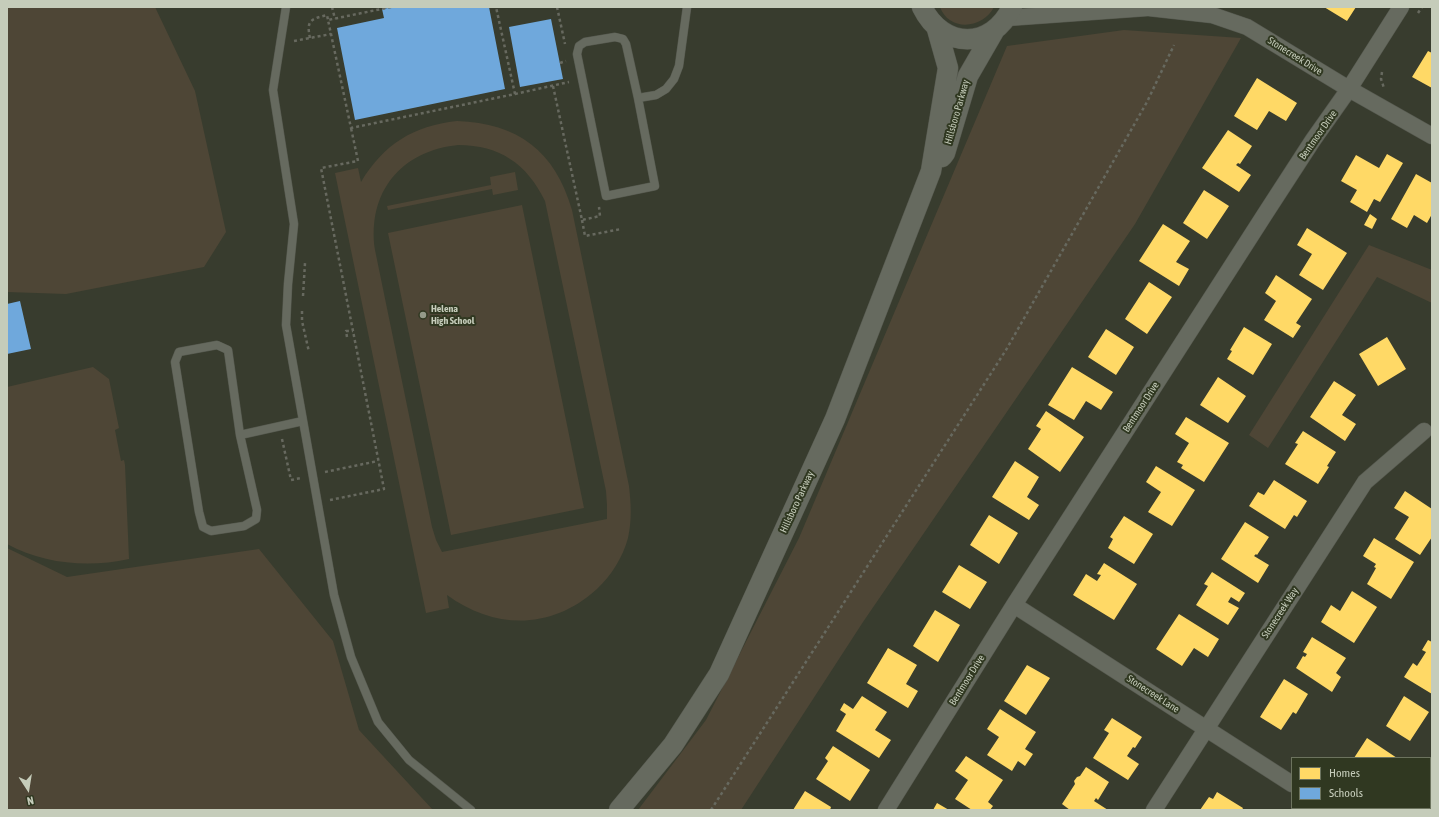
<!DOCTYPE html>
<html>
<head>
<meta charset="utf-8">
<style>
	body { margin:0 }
	#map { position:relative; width:1439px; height:817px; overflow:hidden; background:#383c2e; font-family:"Asap Condensed",sans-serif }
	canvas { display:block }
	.frame { position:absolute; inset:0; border:8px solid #c5ccba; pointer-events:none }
	.legend { position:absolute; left:1291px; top:757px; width:140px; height:52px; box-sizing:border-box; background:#303821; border:1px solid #6c735e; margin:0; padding:5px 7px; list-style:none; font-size:12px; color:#c5ccba }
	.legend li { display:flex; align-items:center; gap:8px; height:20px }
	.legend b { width:20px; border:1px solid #6c735e }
	.north { position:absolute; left:8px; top:769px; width:40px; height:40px; -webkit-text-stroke:3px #303821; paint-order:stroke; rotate:168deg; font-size:11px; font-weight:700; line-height:16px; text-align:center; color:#c5ccba }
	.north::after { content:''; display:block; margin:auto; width:14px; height:18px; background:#c5ccba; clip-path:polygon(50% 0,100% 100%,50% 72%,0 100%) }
</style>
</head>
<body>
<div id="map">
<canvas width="1439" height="817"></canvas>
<div class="frame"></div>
<ul class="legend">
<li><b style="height:11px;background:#ffd966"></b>Homes</li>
<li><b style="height:11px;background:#6fa8dc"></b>Schools</li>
</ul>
<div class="north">N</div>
</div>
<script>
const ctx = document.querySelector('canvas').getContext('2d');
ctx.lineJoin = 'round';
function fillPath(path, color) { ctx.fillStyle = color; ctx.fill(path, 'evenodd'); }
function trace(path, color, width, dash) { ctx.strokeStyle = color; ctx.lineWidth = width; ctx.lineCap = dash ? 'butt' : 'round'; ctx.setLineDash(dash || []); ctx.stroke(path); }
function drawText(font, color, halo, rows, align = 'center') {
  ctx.font = font + ' "Asap Condensed",sans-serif'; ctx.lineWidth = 4; ctx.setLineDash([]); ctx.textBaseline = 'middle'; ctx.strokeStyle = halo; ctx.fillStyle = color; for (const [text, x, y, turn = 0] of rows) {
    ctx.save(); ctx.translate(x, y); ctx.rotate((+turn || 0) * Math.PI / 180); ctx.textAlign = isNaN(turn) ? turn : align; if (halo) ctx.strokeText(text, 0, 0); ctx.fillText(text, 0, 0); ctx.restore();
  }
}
const green = new Path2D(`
	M7,7H155L195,91L226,232L204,267L66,294L7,292Z
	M940,7H994C983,29 949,32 940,7Z
	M1124,30L1241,38L1135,224L1039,365L863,622L741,810H638L706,720L799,538L1007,46Z
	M457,121C518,123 555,151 572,210L629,486C631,504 632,520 628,538C623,557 611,576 597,589C552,630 495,630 447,595L449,608L426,613L335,173L358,168L361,182C384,144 413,126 457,121ZM458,145C500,145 527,164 545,201L606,491L607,505V519L442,552L436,540L432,527L375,250C367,192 401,151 458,145Z
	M515,172L518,190L493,195L492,189L388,210L387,206L491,185L490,177Z
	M522,205L584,508L451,535L388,233Z
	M1369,245L1432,270V303L1377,277L1268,448L1249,435Z
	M93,367L109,379L119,428L115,430L121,461L124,460L125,465L129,559C88,568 44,564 7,544V387Z
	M7,548L67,577L259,549L333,641L359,730L433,810H7Z`);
const homes = new Path2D(`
	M1324,7H1356L1347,21Z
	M1428,51L1432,53V88L1412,77Z
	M1257,78L1297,103L1286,121L1269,111L1257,130L1234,116Z
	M1228,130L1252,146L1240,164L1238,163L1236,165L1251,175L1239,192L1202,168Z
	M1387,154L1403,163L1380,202L1374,199L1367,212L1350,202L1357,190L1341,181L1356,155L1379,168Z
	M1416,174L1432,183V214L1427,223L1414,215L1407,228L1391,219Z
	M1204,190L1229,206L1207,239L1183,223Z
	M1370,214L1377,219L1372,229L1364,225Z
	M1163,224L1190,241L1176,262L1189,269L1179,286L1139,261Z
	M1307,228L1347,253L1323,290L1299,275L1312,254L1297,245Z
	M1276,275L1312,299L1296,323L1301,326L1293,338L1264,320L1276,301L1265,293Z
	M1149,282L1172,297L1147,334L1125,319Z
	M1244,327L1272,344L1253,375L1227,359L1232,351L1230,350Z
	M1106,329L1134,347L1116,375L1088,357Z
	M1387,337L1406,369L1378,386L1359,354Z
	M1072,367L1113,392L1101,410L1086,401L1074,420L1048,405Z
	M1218,377L1246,396L1228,423L1200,405Z
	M1334,381L1356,395L1342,415L1356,424L1345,441L1310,417Z
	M1046,411L1084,437L1060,472L1028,449L1041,429L1036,426Z
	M1186,417L1229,443L1204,482L1181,468L1183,465L1177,462L1189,443L1175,434Z
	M1303,431L1336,452L1327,466L1329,467L1318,484L1285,464L1298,444L1295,443Z
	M1015,461L1039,477L1027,497L1039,505L1029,520L992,497Z
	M1156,466L1195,490L1172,526L1148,512L1161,492L1146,482Z
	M1274,480L1307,501L1297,517L1294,515L1285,529L1249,506L1258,492L1264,495Z
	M1405,491L1432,509V537L1420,555L1395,539L1409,517L1394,508Z
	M989,515L1018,533L999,564L970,545Z
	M1124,516L1153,534L1134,564L1108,548L1113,539L1110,537Z
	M1245,522L1269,537L1257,555L1256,554L1254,556L1269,565L1258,583L1221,559Z
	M1374,538L1414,562L1391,599L1367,584L1376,568L1374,567L1376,564L1363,556Z
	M1104,563L1137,584L1114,620L1073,595L1086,574L1097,581L1101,575L1097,574Z
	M959,565L987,582L970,609L942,592Z
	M1212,572L1245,593L1239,602L1231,597L1228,602L1239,608L1228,625L1196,605L1208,586L1204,584Z
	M1352,591L1377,607L1354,643L1321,622L1331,605L1340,611Z
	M935,610L960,625L938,662L913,646Z
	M1179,614L1219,639L1208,657L1194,648L1182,666L1156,649Z
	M1312,637L1346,658L1336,673L1341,677L1332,692L1296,668L1303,656L1305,657L1307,654L1303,652Z
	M1428,640L1432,642V694L1404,677L1413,663L1417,666L1426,652L1422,650Z
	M888,648L917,665L906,684L918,691L908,708L867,683Z
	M1027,665L1050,678L1026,715L1004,701Z
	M1284,679L1308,694L1296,714L1293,712L1281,730L1260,717Z
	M862,696L887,712L875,730L891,740L879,758L836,731L846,714L840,710L844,703L853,709Z
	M1404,696L1429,712L1410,741L1386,726Z
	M1000,709L1036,732L1025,749L1033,754L1025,766L1018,761L1012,771L987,755L999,737L987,729Z
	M1112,718L1142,737L1135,748L1133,747L1127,756L1139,764L1128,780L1093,758L1109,733L1104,730Z
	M1367,738L1397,758H1354Z
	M833,746L870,770L850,801L816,779L828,761L825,758Z
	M966,756L1003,780L988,802L993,806L990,810H972L955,799L968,780L955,771Z
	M1086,767L1109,782L1098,800L1096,798L1094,801L1108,810H1070L1062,804L1075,784L1074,781L1077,777L1080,776Z
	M805,791L831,807L830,810H793Z
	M1217,792L1243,808L1242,810H1200L1209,797L1213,799Z
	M937,803L949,810H933Z`);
const schools = new Path2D(`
	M394,7H489L505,89L355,120L337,28L384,18L382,9Z
	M551,19L563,79L520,87L509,27Z
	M20,301L31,349L7,354V304Z`);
const path = new Path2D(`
	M332,7L335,19
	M391,7L328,20L351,128L515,94L496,7
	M557,7L565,44
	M1418,13L1422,7
	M310,38C306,20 311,19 327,15L328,20
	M294,41L331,34
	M560,63L566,61
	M1382,72L1381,79L1384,88
	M553,86L582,220L600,216L599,207
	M515,94L569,82
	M582,220L585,236L621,229
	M303,296L305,263
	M302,311V321L309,352
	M347,337L346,331H353
	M282,439L291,480L301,478
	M325,472L378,461
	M330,500L384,489L321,168L358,161L351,128
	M711,810L1006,350L1147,102L1174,45`);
const service = new Path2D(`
	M286,7L273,90L294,224L288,284L286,325L334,595L351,657L378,722L409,760L471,810
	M615,37L623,39L626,44L638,98L655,186L606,196L577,54L579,46L585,42Z
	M638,98L656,95L666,89L674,79L679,66L687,7
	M240,435L228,350L217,345L179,352L175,362L199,512L203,527L211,531L244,526L256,519L257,510L240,435L303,421`);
const minor = new Path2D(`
	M1140,7L1212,15L1247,27L1349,89L1432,136
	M1007,18L1147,8
	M1014,605L1292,784
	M1430,792L1432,789
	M1330,808L1333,810
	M886,810L1014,605L1265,214L1313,140L1349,89L1401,7
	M1154,810L1365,482L1424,431
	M1418,810L1419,808`);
const tertiary = new Path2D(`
	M922,7C943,50 992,50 1012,7
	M942,157L945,153L968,76L994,31
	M619,810L673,745L719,674L835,419L931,171L948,68L937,29`);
const markers = [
	[423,315,4,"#949a89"]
];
const streetNames = [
	["Stonecreek Drive",1295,56,32],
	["Hillsboro Parkway",957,112,-74],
	["Bentmoor Drive",1318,135,-55],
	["Bentmoor Drive",1141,407,-57],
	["Hillsboro Parkway",797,502,-65],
	["Stonecreek Way",1280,613,-57],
	["Bentmoor Drive",967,680,-58],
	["Stonecreek Lane",1153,694,33]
];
const poiNames = [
	["Helena",431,309],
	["High School",431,321]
];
fillPath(green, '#4e4636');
fillPath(homes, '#ffd966');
fillPath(schools, '#6fa8dc');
trace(service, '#55584e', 9);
trace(minor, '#55584e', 17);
trace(tertiary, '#55584e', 21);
trace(path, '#67695f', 2.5, [3, 3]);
trace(service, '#666a5f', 8);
trace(minor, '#666a5f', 16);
trace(tertiary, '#666a5f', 20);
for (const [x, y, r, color] of markers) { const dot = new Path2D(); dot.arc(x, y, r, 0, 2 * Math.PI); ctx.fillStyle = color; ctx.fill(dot); trace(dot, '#303821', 1.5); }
drawText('10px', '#c5ccba', '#303821', streetNames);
drawText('bold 10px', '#c5ccba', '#303821', poiNames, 'left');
</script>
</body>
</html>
